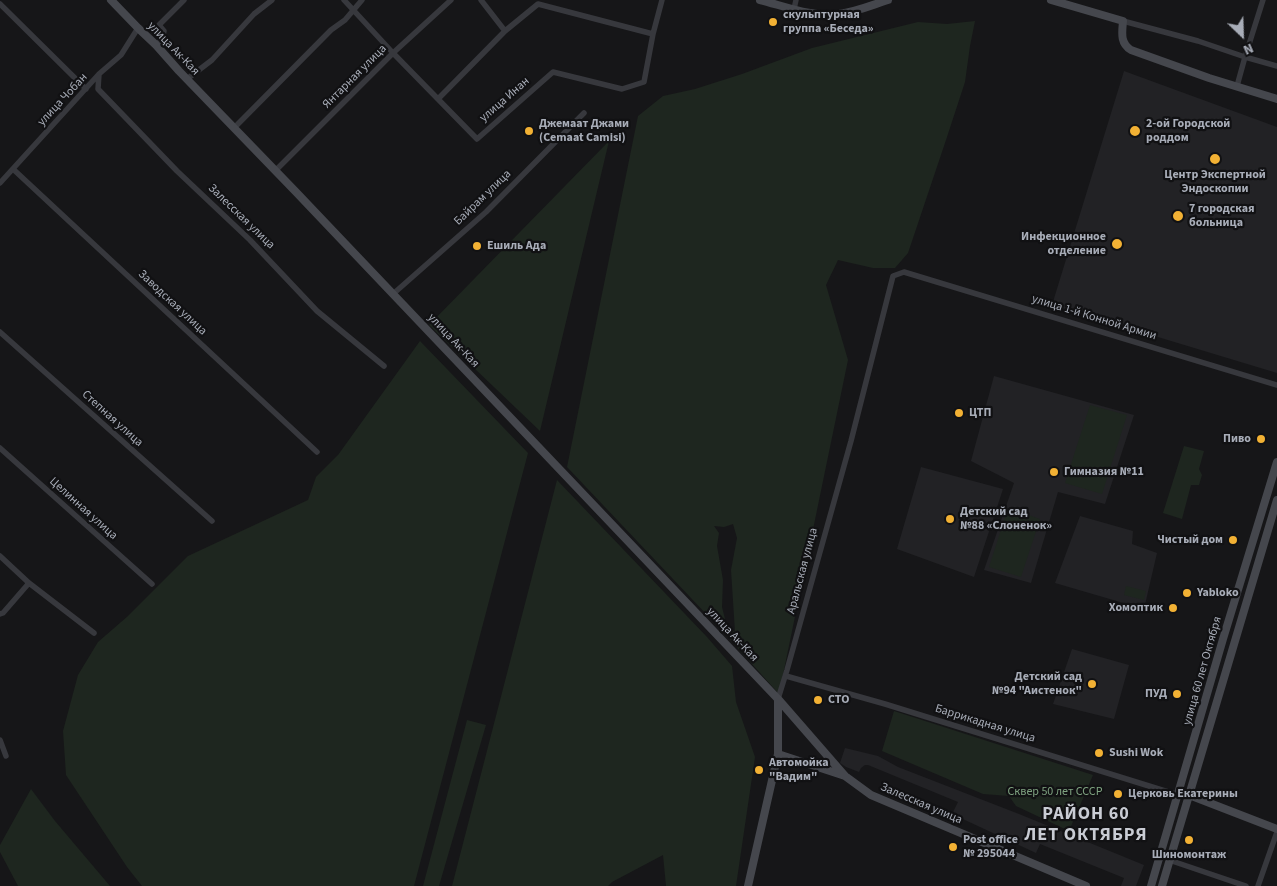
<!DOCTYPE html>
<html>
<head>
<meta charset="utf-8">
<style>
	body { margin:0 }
	#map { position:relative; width:1277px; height:886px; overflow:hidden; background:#161618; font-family:"Source Sans 3",sans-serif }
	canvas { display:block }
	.north { position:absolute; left:1217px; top:10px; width:50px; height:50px; -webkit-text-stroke:4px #111113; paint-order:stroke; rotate:156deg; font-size:14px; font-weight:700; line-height:20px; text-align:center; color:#a8adb8 }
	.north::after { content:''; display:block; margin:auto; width:18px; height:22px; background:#a8adb8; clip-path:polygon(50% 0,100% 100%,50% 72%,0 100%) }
</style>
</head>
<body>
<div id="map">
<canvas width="1277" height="886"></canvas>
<div class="north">N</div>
</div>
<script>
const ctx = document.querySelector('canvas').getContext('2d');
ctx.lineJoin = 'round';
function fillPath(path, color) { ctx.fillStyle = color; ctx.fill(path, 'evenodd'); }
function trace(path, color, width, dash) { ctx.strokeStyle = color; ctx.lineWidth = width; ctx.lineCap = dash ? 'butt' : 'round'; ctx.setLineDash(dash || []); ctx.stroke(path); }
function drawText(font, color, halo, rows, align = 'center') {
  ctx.font = font + ' "Source Sans 3",sans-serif'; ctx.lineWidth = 4.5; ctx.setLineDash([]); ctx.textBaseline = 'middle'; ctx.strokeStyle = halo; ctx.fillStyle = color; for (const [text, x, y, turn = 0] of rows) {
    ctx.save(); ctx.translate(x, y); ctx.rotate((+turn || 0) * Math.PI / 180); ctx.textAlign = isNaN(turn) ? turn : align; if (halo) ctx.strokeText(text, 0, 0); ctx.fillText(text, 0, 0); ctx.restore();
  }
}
const built = new Path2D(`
	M1124,71L1277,127V373L1052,305Z
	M994,376L1134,415L1105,504L1058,492L1031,583L984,570L1014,483L971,461Z
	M921,467L1003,489L974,577L897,549Z
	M1080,516L1133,531L1132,544L1157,553L1144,609L1055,583Z
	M1072,649L1129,665L1114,719L1053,704Z
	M845,748L878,756L898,767L1019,814L1144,865L1136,886H1121L1124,878L1040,844L1036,853L952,814L958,802L868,765H865L861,768L859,772L846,767L840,763Z`);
const green = new Path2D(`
	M975,21L970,46L965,82L946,140L908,253L895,268H873L838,260L826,285L848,360L779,694L726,635L567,467L638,116L663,96L695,89L742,74L812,48L918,22L947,24ZM733,524L737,538L731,570L735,632L727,627L722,607L723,580L717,546L719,533L714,526L724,527Z
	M609,141L540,431L429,325Z
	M420,341L528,453L414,886H142L127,867L66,775L63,731L78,675L98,642L128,616L188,556L308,500L316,477L338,455Z
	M1090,405L1127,415L1102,494L1065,483Z
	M1184,446L1204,451L1199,469L1202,475L1199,485H1191L1182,519L1163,513Z
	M557,480L707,637L732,666L736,702L755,757L736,886H666L663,855L612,882L608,886H452Z
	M1008,508L1040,519L1021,577L989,567Z
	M1126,586L1146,591L1144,600L1124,595Z
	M894,711L1093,775L1069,831L1016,806L1009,796L983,794L882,751Z
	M467,720L486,725L439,886H423Z
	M31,789L55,821L110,886H18L0,852V845Z`);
const street = new Path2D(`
	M344,0L393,53L477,139L553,72L622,89L644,82L653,34L662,0
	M481,0L505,31
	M0,4L86,89
	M794,9L796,0
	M1123,21L1198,41L1245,57L1277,66
	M156,45L162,39L164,31L159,25L184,0
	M99,74L98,89L177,171L250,240L317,311L384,366
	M187,79L212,60L254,14L272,0
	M1237,86L1245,57L1263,0
	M438,99L505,31L538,4L653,34
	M234,128L331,30L345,20L362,0
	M13,169L317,452
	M276,170L393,53L451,0
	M0,183L99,74L121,55L138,28
	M393,294L486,212L584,113
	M0,332L212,521
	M0,448L152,584
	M0,556L29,583L94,633
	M0,614L3,613L29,583
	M786,676L885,704L1178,795
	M778,699L787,670L851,441L893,276L904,272L1277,385
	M0,740L6,756
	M1169,860L1246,886
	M1258,886L1277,832`);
const secondary = new Path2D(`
	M111,0L138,28L156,45L179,71L296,192L778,699L845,776L871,795L1086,886
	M760,0C784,6 814,18 839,14C856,12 872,5 888,0
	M1051,0L1123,21C1122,33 1120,43 1131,50L1209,78L1277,99
	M778,754L845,776
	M1189,795L1277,829
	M748,886L778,754V699
	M1151,886L1223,639L1277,462
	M1162,886L1277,500`);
const markers = [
	[773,22,5,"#f2b134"],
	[529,131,5,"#f2b134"],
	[1135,131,6,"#f2b134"],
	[1215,159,6,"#f2b134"],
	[1178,216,6,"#f2b134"],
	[1117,244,6,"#f2b134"],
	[477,246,5,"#f2b134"],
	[959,413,5,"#f2b134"],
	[1261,439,5,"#f2b134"],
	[1054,472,5,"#f2b134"],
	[950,519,5,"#f2b134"],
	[1233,540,5,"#f2b134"],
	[1187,593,5,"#f2b134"],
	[1173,608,5,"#f2b134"],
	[1092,684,5,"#f2b134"],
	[1177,694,5,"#f2b134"],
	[818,700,5,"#f2b134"],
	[1099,753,5,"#f2b134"],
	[759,770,5,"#f2b134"],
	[1118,794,5,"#f2b134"],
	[1189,840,5,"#f2b134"],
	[953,847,5,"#f2b134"]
];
const poiNames = [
	["скульптурная",783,15],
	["группа «Беседа»",783,29],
	["Джемаат Джами",539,124],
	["(Cemaat Camisi)",539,138],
	["2-ой Городской",1146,124],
	["роддом",1146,138],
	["Центр Экспертной",1215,175,"center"],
	["Эндоскопии",1215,189,"center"],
	["7 городская",1189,209],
	["больница",1189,223],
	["Инфекционное",1106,237,"right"],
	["отделение",1106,251,"right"],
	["Ешиль Ада",487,246],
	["ЦТП",969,413],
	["Пиво",1251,439,"right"],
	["Гимназия №11",1064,472],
	["Детский сад",960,512],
	["№88 «Слоненок»",960,526],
	["Чистый дом",1223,540,"right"],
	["Yabloko",1197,593],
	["Хомоптик",1163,608,"right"],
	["Детский сад",1082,677,"right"],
	["№94 \"Аистенок\"",1082,691,"right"],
	["ПУД",1167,694,"right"],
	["СТО",828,700],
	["Sushi Wok",1109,753],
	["Автомойка",769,763],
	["\"Вадим\"",769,777],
	["Церковь Екатерины",1128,794],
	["Post office",963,840],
	["№ 295044",963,854],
	["Шиномонтаж",1189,855,"center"]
];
const streetNames = [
	["улица Ак-Кая",173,49,46],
	["Янтарная улица",355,77,-45],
	["улица Чобан",63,100,-47],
	["улица Инан",505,100,-41],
	["Байрам улица",483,198,-44],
	["Залесская улица",241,217,44],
	["Заводская улица",172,303,43],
	["улица 1-й Конной Армии",1094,318,17],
	["улица Ак-Кая",453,341,47],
	["Степная улица",112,419,42],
	["Целинная улица",83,509,42],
	["Аральская улица",803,571,-75],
	["улица Ак-Кая",732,635,47],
	["улица 60 лет Октября",1203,671,-74],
	["Баррикадная улица",985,724,17],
	["Залесская улица",921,804,23]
];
const parkNames = [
	["Сквер 50 лет СССР",1055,792]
];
const districtNames = [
	["РАЙОН 60",1086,815],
	["ЛЕТ ОКТЯБРЯ",1086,836]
];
fillPath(built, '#222225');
fillPath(green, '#1e261f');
trace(street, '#37383d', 5.5);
trace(secondary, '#45474d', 8);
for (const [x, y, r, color] of markers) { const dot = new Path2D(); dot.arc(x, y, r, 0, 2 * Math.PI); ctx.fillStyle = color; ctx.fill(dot); trace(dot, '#111113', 2); }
drawText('bold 12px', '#a8adb8', '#111113', poiNames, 'left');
drawText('12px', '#a8adb8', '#111113', streetNames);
drawText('12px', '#7fa381', '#111113', parkNames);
ctx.letterSpacing = '1px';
drawText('bold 18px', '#c9ccd4', '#111113', districtNames);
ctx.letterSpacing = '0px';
</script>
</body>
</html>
